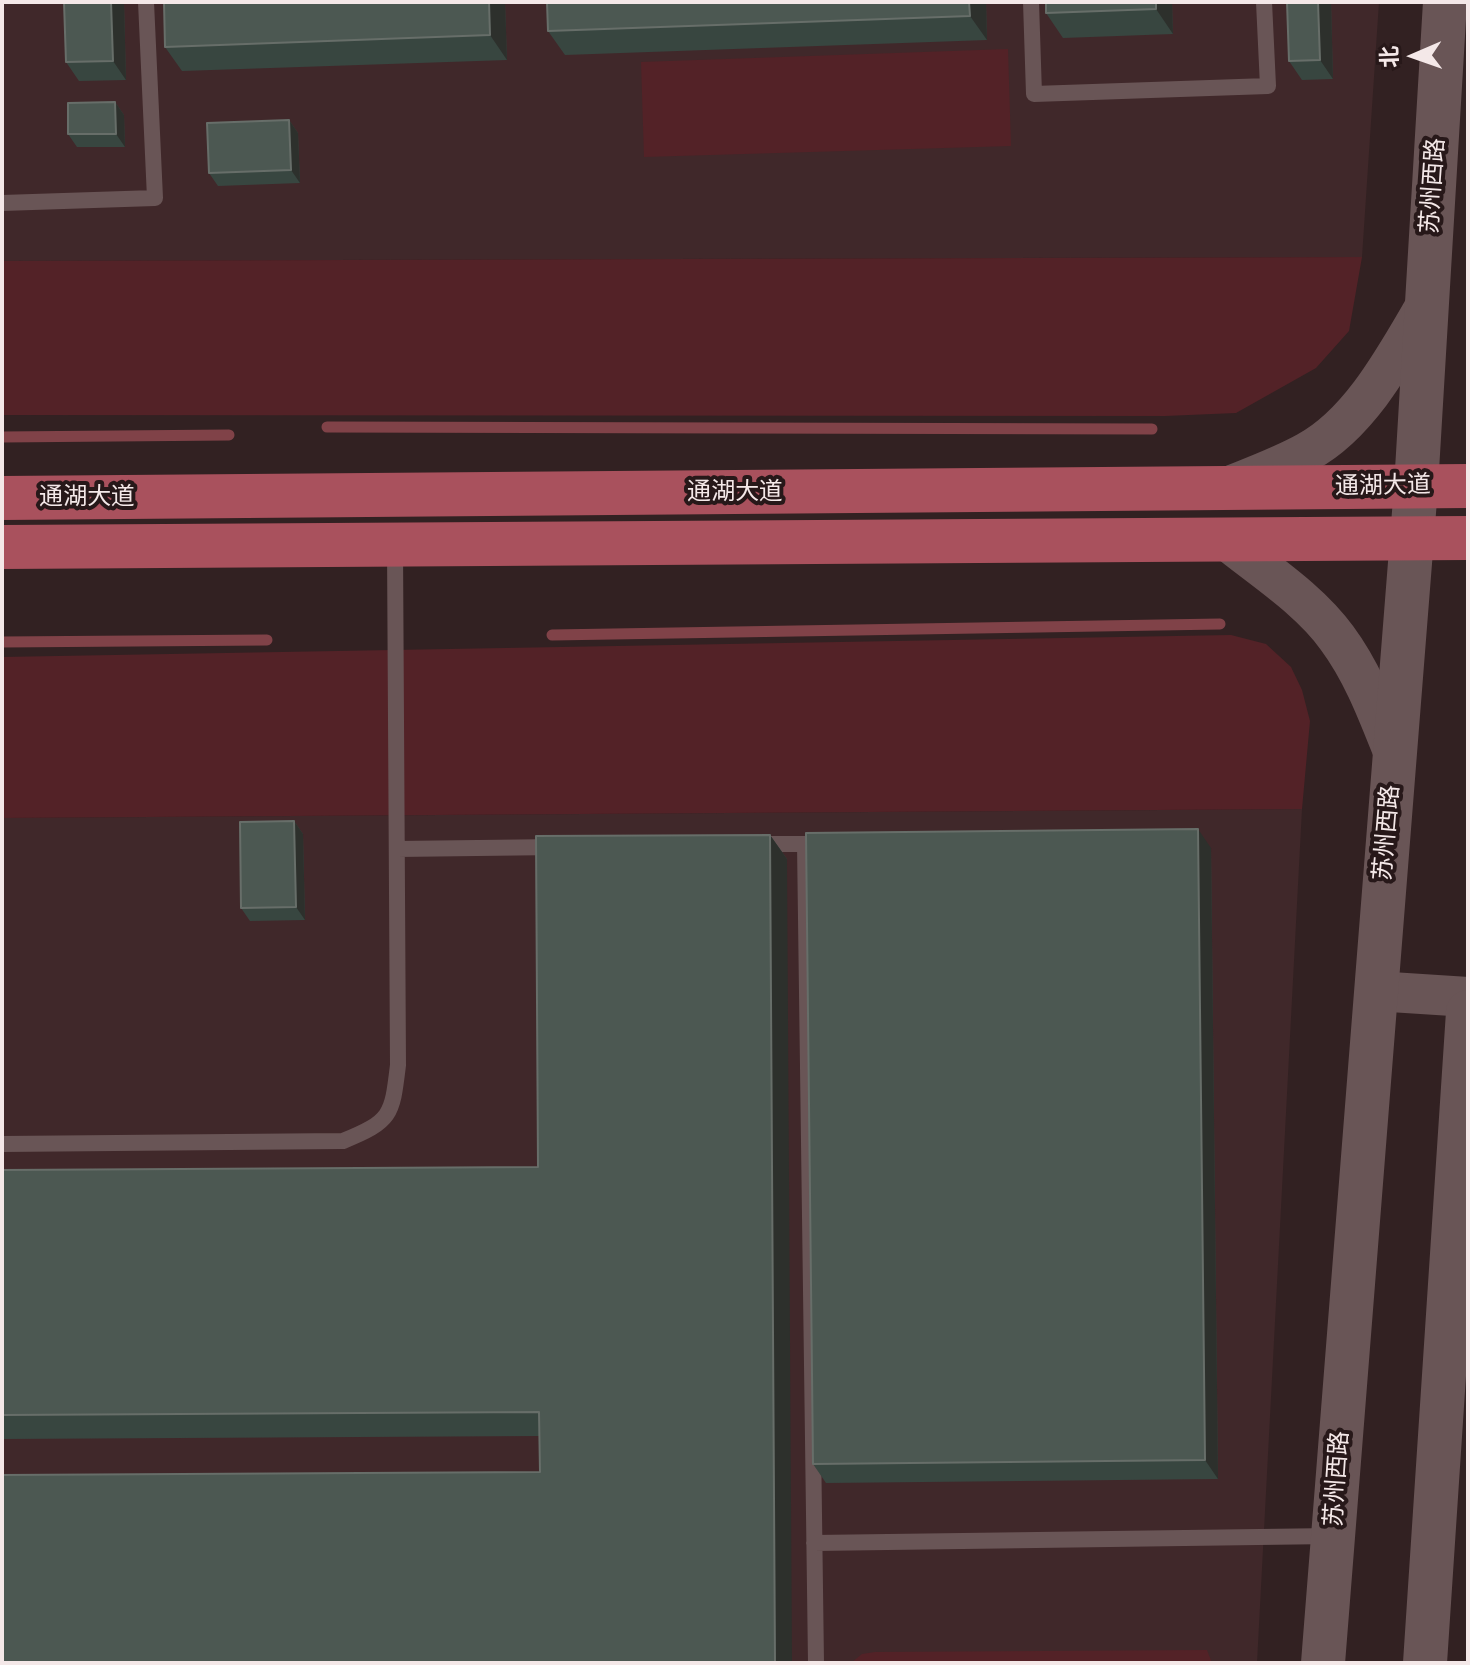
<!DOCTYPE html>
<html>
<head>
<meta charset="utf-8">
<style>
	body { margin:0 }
	#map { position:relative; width:1470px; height:1665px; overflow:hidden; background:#322122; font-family:"Roboto Condensed","Noto Sans SC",sans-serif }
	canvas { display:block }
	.frame { position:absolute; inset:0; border:4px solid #f4e8e8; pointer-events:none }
	.north { position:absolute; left:1374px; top:16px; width:80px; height:80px; -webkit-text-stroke:6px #271819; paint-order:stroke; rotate:268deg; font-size:22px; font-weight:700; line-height:32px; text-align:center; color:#f4e8e8 }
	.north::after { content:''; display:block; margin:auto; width:28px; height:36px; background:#f4e8e8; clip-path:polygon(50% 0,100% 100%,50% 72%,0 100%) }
</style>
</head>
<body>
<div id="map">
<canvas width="1470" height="1665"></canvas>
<div class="frame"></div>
<div class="north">北</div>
</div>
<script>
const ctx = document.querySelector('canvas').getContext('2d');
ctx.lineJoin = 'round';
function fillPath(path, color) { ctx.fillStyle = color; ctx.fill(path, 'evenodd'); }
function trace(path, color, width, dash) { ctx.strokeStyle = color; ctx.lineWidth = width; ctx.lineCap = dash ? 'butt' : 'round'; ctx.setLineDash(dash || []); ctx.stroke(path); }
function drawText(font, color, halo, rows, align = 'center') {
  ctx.font = font + ' "Roboto Condensed","Noto Sans SC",sans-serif'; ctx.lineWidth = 8; ctx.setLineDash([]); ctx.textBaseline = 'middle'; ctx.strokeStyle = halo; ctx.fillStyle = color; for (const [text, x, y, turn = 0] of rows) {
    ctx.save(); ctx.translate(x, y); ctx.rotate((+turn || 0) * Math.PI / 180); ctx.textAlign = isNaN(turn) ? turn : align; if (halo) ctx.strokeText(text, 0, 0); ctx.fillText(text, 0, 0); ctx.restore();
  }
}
const built = new Path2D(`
	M2,2H1379L1362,257L2,261Z
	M1302,809L1257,1663H2V818Z`);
const green = new Path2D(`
	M1008,49L1011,146L644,157L641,62Z
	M1362,257L1349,331L1316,368L1236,413L1165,416L2,415V261Z
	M1231,635L1266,644L1291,667L1302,690L1310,721L1302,809L2,818V657Z
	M1207,1650L1212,1663H851L862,1654L875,1652Z`);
const stream = new Path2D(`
	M327,427L1152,429
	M2,437L229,435
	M552,635L1220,624
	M2,642L267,640`);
const service = new Path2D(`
	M1031,2L1034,94L1268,86L1264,2
	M2,203L155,198L146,2
	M757,844H805L816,1663
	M397,849L558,847
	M2,1144L343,1141C392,1121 392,1115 398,1065L395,547
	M814,1543L1333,1536`);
const tertiary = new Path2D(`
	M1227,487C1254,476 1282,466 1307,452C1361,423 1397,354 1427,303
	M1226,540C1263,570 1309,599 1337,638C1363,673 1378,714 1394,754
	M1375,991L1468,997`);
const secondary = new Path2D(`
	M1323,1663L1416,487L1445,2
	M1425,1663L1468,1012`);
const primary = new Path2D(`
	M2,498L1468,486
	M2,547L1468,538`);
const wall = new Path2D(`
	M64,2H124L126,80L79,81L66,62Z
	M505,2L507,60L182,71L165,47Z
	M547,2H986L987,40L565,55L548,31Z
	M1172,2L1173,34L1063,38L1046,13Z
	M1287,2H1331L1333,79L1302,80L1289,61Z
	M115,102L124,115L125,147H77L68,134Z
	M289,120L298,133L300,183L218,186L209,173Z
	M294,821L303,834L305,920L250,921L241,908Z
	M770,835L787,859L540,1472V1436L2,1439V1170L538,1167Z
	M1211,848L1218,1479L826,1483L813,1464Z`);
const shadedWall = new Path2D(`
	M111,2H124L126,80L113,61Z
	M489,2H505L507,60L490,35Z
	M969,2H986L987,40L970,16Z
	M1156,2H1172L1173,34L1156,9Z
	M1318,2H1331L1333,79L1320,60Z
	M115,102L124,115L125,147L116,134Z
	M289,120L298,133L300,183L291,170Z
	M294,821L303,834L305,920L296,907Z
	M1198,829L1211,848L1218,1479L1205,1460Z
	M770,835L787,859L792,1663H775Z`);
const building = new Path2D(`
	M64,2H111L113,61L66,62Z
	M164,2H489L490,35L165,47Z
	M547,2H969L970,16L548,31Z
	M1046,2H1156V9L1046,13Z
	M1287,2H1318L1320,60L1289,61Z
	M115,102L116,134H68V103Z
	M289,120L291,170L209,173L207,123Z
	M294,821L296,907L241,908L240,822Z
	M1198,829L1205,1460L813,1464L806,833Z
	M770,835L775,1663H2V1475L540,1472L539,1412L2,1415V1170L538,1167L536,836Z`);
const streetNames = [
	["苏州西路",1434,186,-86],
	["通湖大道",1383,487,-1],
	["通湖大道",735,493],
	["通湖大道",87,498],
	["苏州西路",1388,833,-85],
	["苏州西路",1338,1479,-86]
];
fillPath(built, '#40282a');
fillPath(green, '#532227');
trace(stream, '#804248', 11);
trace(service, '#695556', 16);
trace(tertiary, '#695556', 40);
trace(secondary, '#695556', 44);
trace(primary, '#a9515d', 44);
fillPath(wall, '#384640');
fillPath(shadedWall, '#2d302c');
fillPath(building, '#4c5852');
trace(building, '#676e69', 2);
drawText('24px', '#f4e8e8', '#271819', streetNames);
</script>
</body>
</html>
